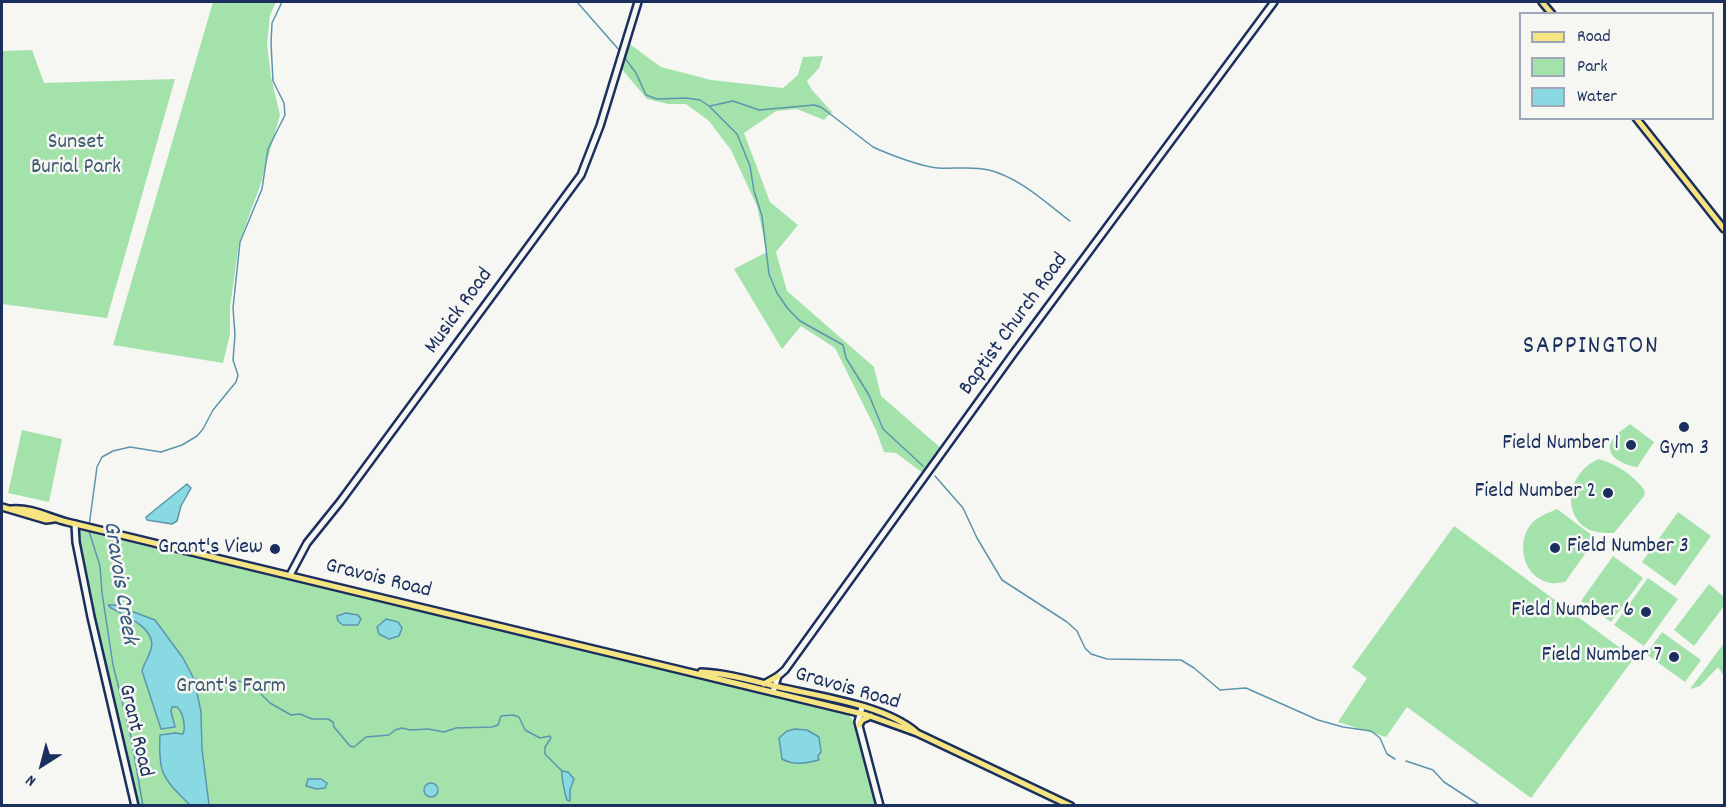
<!DOCTYPE html>
<html>
<head>
<meta charset="utf-8">
<style>
	body { margin:0 }
	#map { position:relative; width:1726px; height:807px; overflow:hidden; background:#f6f6f2; font-family:Dekko,sans-serif }
	canvas { display:block }
	.frame { position:absolute; inset:0; border:3px solid #1b2f5e; pointer-events:none }
	.legend { position:absolute; left:1519px; top:12px; width:195px; height:108px; box-sizing:border-box; background:#f6f6f2; border:2px solid #9ea6b7; margin:0; padding:8px 10px; list-style:none; font-size:18px; color:#1b2f5e }
	.legend li { display:flex; align-items:center; gap:12px; height:30px }
	.legend b { width:30px; border:2px solid #9ea6b7 }
	.north { position:absolute; left:12px; top:735px; width:60px; height:60px; -webkit-text-stroke:4px #f6f6f2; paint-order:stroke; rotate:216deg; font-size:16px; font-weight:700; line-height:24px; text-align:center; color:#1b2f5e }
	.north::after { content:''; display:block; margin:auto; width:21px; height:27px; background:#1b2f5e; clip-path:polygon(50% 0,100% 100%,50% 72%,0 100%) }
</style>
</head>
<body>
<div id="map">
<canvas width="1726" height="807"></canvas>
<div class="frame"></div>
<ul class="legend">
<li><b style="height:8px;background:#f6e381"></b>Road</li>
<li><b style="height:16px;background:#a3e2ab"></b>Park</li>
<li><b style="height:16px;background:#88d9e1"></b>Water</li>
</ul>
<div class="north">N</div>
</div>
<script>
const ctx = document.querySelector('canvas').getContext('2d');
ctx.lineJoin = 'round';
function fillPath(path, color) { ctx.fillStyle = color; ctx.fill(path, 'evenodd'); }
function trace(path, color, width, dash) { ctx.strokeStyle = color; ctx.lineWidth = width; ctx.lineCap = dash ? 'butt' : 'round'; ctx.setLineDash(dash || []); ctx.stroke(path); }
function drawText(font, color, halo, rows, align = 'center') {
  ctx.font = font + ' Dekko,sans-serif'; ctx.lineWidth = 5; ctx.setLineDash([]); ctx.textBaseline = 'middle'; ctx.strokeStyle = halo; ctx.fillStyle = color; for (const [text, x, y, turn = 0] of rows) {
    ctx.save(); ctx.translate(x, y); ctx.rotate((+turn || 0) * Math.PI / 180); ctx.textAlign = isNaN(turn) ? turn : align; if (halo) ctx.strokeText(text, 0, 0); ctx.fillText(text, 0, 0); ctx.restore();
  }
}
const green = new Path2D(`
	M213,2H276L270,15L267,44L271,77L280,115L260,186L239,243L230,307V334L223,363L113,345Z
	M628,43L661,67L711,80L783,88L798,75L803,57L823,56L819,68L807,81L812,90L832,112L824,120L797,109L776,111L744,133L770,202L798,225L776,252L787,291L874,367L881,396L942,449L923,473L896,453L884,452L876,430L835,348L801,326L782,349L734,269L767,252L757,206L731,150L709,121L686,104H668L647,99L620,67Z
	M32,50L44,83L175,79L107,318L2,304V51Z
	M1630,424L1654,442L1637,467C1627,466 1607,458 1610,445C1612,436 1624,429 1630,424Z
	M22,430L62,439L49,502L8,493Z
	M1599,459C1616,464 1635,476 1645,491L1644,496L1614,533C1605,533 1595,533 1586,528C1559,509 1572,469 1599,459Z
	M1557,509L1593,536L1595,540L1565,582C1561,582 1555,584 1551,583C1523,579 1515,542 1532,523C1539,516 1548,513 1557,509Z
	M1678,512L1711,536L1675,586L1642,562Z
	M1454,526L1634,658L1531,798L1407,707L1386,737L1338,722L1367,678L1352,667Z
	M79,531H82L847,713L852,719L878,805H137L84,571L77,537Z
	M1613,556L1643,578L1611,622L1581,601Z
	M1648,578L1678,599L1644,646L1614,625Z
	M1709,584L1724,597V606L1694,646L1674,630Z
	M1662,632L1701,660L1685,682L1646,654Z
	M1724,643V676L1718,667L1700,686L1690,689Z`);
const water = new Path2D(`
	M187,484L191,488L181,506L177,521L172,524L147,520L146,517Z
	M108,605H115L155,620L183,658L194,679L209,682L208,684L198,685L196,688L201,712L202,749L209,805H190C163,778 158,775 160,735L175,733L183,734C186,727 183,712 177,707H172L171,711L175,727L161,729L142,671C144,663 149,657 151,649C157,629 125,615 111,608Z
	M346,613L358,615L361,619L358,625H343L338,621L337,616Z
	M386,619L398,622L402,628L399,636L389,639L379,634L377,627Z
	M795,729L807,730L819,737L821,752L818,756L819,760C807,763 794,766 782,759L779,738L787,731Z
	M562,771L568,772L574,779L570,790V801L567,800C565,795 561,775 562,771Z
	M308,779H321L327,783L325,788L317,789L306,786Z
	M424 790a7 7 0 1 1 14 0a7 7 0 1 1-14 0Z`);
const stream = new Path2D(`
	M577,2L620,51
	M624,57L636,73L646,95L657,99L686,98L700,100L709,106L737,134L750,166L754,191L762,216L769,274L777,293L788,309L800,321L843,345L846,358L869,395L883,429L923,466
	M710,106L733,101L759,110L814,105L821,107L873,147C888,154 922,167 938,168C955,169 973,166 989,170C1020,178 1045,202 1070,221
	M935,476L963,508L977,538L1002,580L1067,622L1077,631L1085,648L1091,654L1107,659L1181,660L1194,668L1220,690L1246,688L1318,720L1343,727L1371,731L1380,738L1387,754L1395,759
	M89,526L97,467L102,457L113,451L130,447L161,452L182,445L197,436L203,429L213,410L236,382L238,375L233,360L235,335L233,308L240,242L262,189L268,149L285,115L284,103L273,81L271,43L272,23L282,2
	M89,531L100,566L102,593L113,665L131,737L143,806
	M213,683L227,685L234,680L251,684L270,703L291,715L300,714L312,719H328L333,722L334,727L350,746L354,747L366,737L389,735L395,730L402,728L410,730L428,729L444,732L456,728L492,727L498,725L501,716L513,715L519,717L525,730L540,738L550,736L551,738L545,747V754L562,771
	M1406,761L1433,770L1444,782L1481,806`);
const secondary = new Path2D(`
	M75,524L76,542L91,617L135,806
	M290,575L307,543L340,502L581,175L600,126L638,2
	M773,692L778,676L785,670L1013,354L1274,2
	M862,707L858,722L880,806`);
const primary = new Path2D(`
	M1542,2L1552,14
	M1636,118L1724,229
	M2,507L46,520L54,519
	M11,509C31,507 48,517 67,522L867,715L917,733L1071,806
	M701,672C727,673 753,681 779,687C818,696 885,705 916,732
	M764,684L778,676
	M859,725L862,720L871,716`);
const markers = [
	[1684,427,6,"#1b2f5e"],
	[1631,445,6,"#1b2f5e"],
	[1608,493,6,"#1b2f5e"],
	[1555,548,6,"#1b2f5e"],
	[275,549,6,"#1b2f5e"],
	[1646,612,6,"#1b2f5e"],
	[1674,657,6,"#1b2f5e"]
];
const parkNames = [
	["Sunset",76,144],
	["Burial Park",76,169],
	["Grant's Farm",231,688]
];
const streetNames = [
	["Musick Road",460,312,-54],
	["Baptist Church Road",1015,325,-54],
	["Gravois Road",378,580,14],
	["Gravois Road",847,690,16],
	["Grant Road",134,731,77]
];
const poiNames = [
	["Field Number 1",1619,445],
	["Gym 3",1684,450,"center"],
	["Field Number 2",1596,493],
	["Field Number 3",1567,548,"left"],
	["Grant's View",263,549],
	["Field Number 6",1634,612],
	["Field Number 7",1662,657]
];
const waterNames = [
	["Gravois Creek",118,583,81]
];
const quarterNames = [
	["SAPPINGTON",1591,348]
];
fillPath(green, '#a3e2ab');
fillPath(water, '#88d9e1');
trace(water, '#5c95ad', 1.5);
trace(stream, '#5c95ad', 1.5);
trace(secondary, '#1b2f5e', 10);
trace(primary, '#1b2f5e', 10);
trace(secondary, '#f6f6f2', 5);
trace(primary, '#f6e381', 5);
for (const [x, y, r, color] of markers) { const dot = new Path2D(); dot.arc(x, y, r, 0, 2 * Math.PI); ctx.fillStyle = color; ctx.fill(dot); trace(dot, '#f6f6f2', 2); }
drawText('22px', '#3d5c71', '#f6f6f2', parkNames);
drawText('22px', '#1b2f5e', '#f6f6f2', streetNames);
drawText('22px', '#1b2f5e', '#f6f6f2', poiNames, 'right');
drawText('italic 24px', '#365a7f', '#f6f6f2', waterNames);
ctx.letterSpacing = '1.5px';
drawText('26px', '#1b2f5e', '#f6f6f2', quarterNames);
ctx.letterSpacing = '0px';
</script>
</body>
</html>
